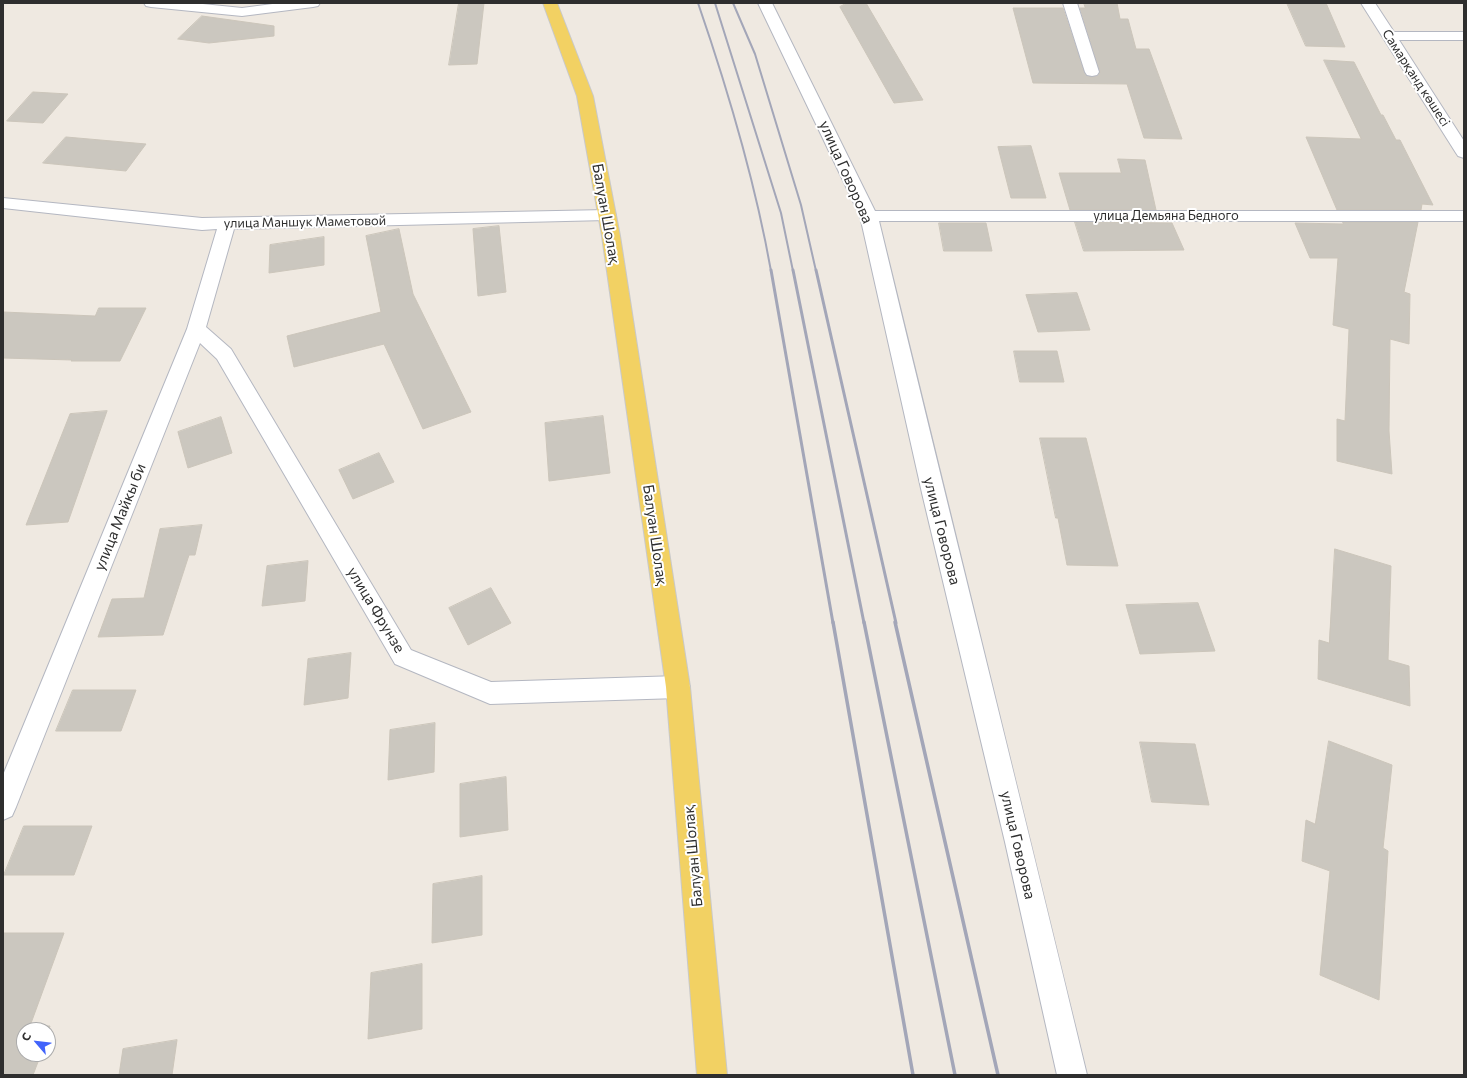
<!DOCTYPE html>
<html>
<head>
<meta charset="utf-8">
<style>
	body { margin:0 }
	#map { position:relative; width:1467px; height:1078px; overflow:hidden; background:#efe9e1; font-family:Commissioner,sans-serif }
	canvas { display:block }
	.frame { position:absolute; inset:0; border:4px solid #2e2e2e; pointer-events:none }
	.north { position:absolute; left:16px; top:1022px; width:40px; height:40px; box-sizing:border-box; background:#fff; border:1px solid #ababab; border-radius:50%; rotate:298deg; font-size:11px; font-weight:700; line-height:16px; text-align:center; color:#2e2e2e }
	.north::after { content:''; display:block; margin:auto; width:14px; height:18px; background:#4264fb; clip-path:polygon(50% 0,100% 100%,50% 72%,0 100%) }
</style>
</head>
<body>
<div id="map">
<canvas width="1467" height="1078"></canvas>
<div class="frame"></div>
<div class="north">С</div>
</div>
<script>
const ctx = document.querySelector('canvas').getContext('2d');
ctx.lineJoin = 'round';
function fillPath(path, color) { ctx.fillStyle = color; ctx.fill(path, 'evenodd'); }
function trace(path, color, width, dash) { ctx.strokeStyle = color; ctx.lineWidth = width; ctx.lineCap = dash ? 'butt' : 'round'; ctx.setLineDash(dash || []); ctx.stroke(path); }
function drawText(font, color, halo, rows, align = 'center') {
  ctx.font = font + ' Commissioner,sans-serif'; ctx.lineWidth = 4; ctx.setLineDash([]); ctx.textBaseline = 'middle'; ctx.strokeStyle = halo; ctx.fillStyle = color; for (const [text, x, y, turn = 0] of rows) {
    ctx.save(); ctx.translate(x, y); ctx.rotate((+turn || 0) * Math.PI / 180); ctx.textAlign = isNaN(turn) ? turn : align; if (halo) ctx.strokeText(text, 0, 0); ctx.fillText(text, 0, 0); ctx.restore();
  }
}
const building = new Path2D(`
	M459,3H484L477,64L449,65Z
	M847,3H866L923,100L894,103L840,7Z
	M1084,3H1117L1120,19H1128L1136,49H1149L1182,139L1144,138L1127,84L1033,83L1013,8H1063L1084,72L1087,76L1092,77L1098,76L1100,72L1080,8H1085Z
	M1287,3H1326L1345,47L1306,46Z
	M202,16L274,26V36L209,43L178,39Z
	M1324,60L1354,62L1381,115H1383L1396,140H1400L1433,205L1422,204L1421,210H1337L1306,137L1361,139Z
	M33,92L68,94L43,123L7,121Z
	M66,137L146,144L126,171L43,163Z
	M1031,146L1046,198H1011L998,147Z
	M1118,159L1145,160L1156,210H1070L1059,173H1121Z
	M1075,222L1172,223L1184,250L1084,251Z
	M1343,222H1418L1404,292L1410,294L1409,344L1390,339L1389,431L1392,474L1337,461V419L1345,421L1349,329L1333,325L1338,258H1310L1295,223L1343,224Z
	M939,223H986L992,251H944Z
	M499,226L506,292L478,296L473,229Z
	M399,229L413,294L471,412L423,429L384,344L294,367L287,336L381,312L366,236Z
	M324,237V265L269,273L270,245Z
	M1077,293L1090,330L1038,332L1026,295Z
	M99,308H146L120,361H71L72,360L3,358V312L95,316Z
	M1014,351H1057L1064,382H1020Z
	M107,411L68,522L26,525L70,414Z
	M603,416L610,473L549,481L545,423Z
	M221,417L232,453L188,468L178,432Z
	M1040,438H1086L1118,566L1067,565L1058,518H1056Z
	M379,453L394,482L353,499L339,470Z
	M202,525L195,555H189L163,635L98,637L112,599L144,598L160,529Z
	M1335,549L1391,566L1388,660L1409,666L1410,706L1318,679L1319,640L1329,643Z
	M308,561L305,601L262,606L267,566Z
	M491,588L511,623L468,645L449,608Z
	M1198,603L1215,651L1140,654L1126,605Z
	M351,653L348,698L304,705L308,659Z
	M73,690H136L121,731H56Z
	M435,723L434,772L388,780L390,730Z
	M1329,741L1392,765L1383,848L1388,851L1379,1000L1320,975L1330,871L1302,861L1306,820L1315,824Z
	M1140,742L1195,744L1209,805L1152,802Z
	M506,777L508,830L460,837V784Z
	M24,826H92L74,875H4Z
	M482,876V935L432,943L433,884Z
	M3,933H64L30,1026H50L48,1033V1030H24V1054H41L33,1075H3Z
	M422,964V1029L368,1039L371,973Z
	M177,1040L172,1075H119L123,1049Z`);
const minor = new Path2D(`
	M144,3H193L242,8L280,3H320L318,6L313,7L242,16L151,7L146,6Z
	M758,3H772L875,211H1464V221H879C947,506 1019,790 1087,1075H1057L1005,842L922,493L860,216Z
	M1063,3H1077L1099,72L1097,75L1092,76L1087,75L1085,72Z
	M1361,3H1375L1394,32H1464V40H1399L1464,141V158L1458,156L1456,153Z
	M3,198L202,218L607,210L613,211L616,215L613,219L607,220L234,229L206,327L231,349L411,650L491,682L678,676L687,679L690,687L687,695L678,698L490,704L395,664L217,359L200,343L16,807L12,816L3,820V775L187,329L217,229L202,230L3,208Z`);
const major = new Path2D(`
	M543,3H557L593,96L620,236L690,687L727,1075H697L666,687L602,236L577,96Z`);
const railFar2 = new Path2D(`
	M698,3C728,90 755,181 771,271
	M715,3L781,213L793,271
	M733,3L755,54L801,205L816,271`);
const railFar1 = new Path2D(`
	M771,270L833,623
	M793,270L864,623
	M816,270L896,623`);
const rail = new Path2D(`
	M833,622L913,1075
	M864,622L955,1075
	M895,622L998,1075`);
const farStreetnames = [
	["Самарқанд көшесі",1416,78,57],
	["улица Демьяна Бедного",1166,216],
	["улица Маншук Маметовой",305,222,-1]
];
const streetNames = [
	["улица Говорова",846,172,66],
	["Балуан Шолақ",606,214,80],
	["улица Майкы би",120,517,-68],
	["улица Говорова",942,531,76],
	["Балуан Шолақ",655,535,82],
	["улица Фрунзе",376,610,59],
	["улица Говорова",1018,845,77],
	["Балуан Шолақ",693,856,-95]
];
fillPath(building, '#cbc7bf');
trace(building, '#cbc5ba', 1);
trace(minor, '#b4b7c1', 2);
trace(major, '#c9c9c9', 2);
fillPath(minor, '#fff');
fillPath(major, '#f2d163');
trace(railFar2, '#a3a6b8', 2);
trace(railFar1, '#a3a6b8', 3);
trace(rail, '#a3a6b8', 3.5);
drawText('13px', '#2e2e2e', '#fff', farStreetnames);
drawText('15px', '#2e2e2e', '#fff', streetNames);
</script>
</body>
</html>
